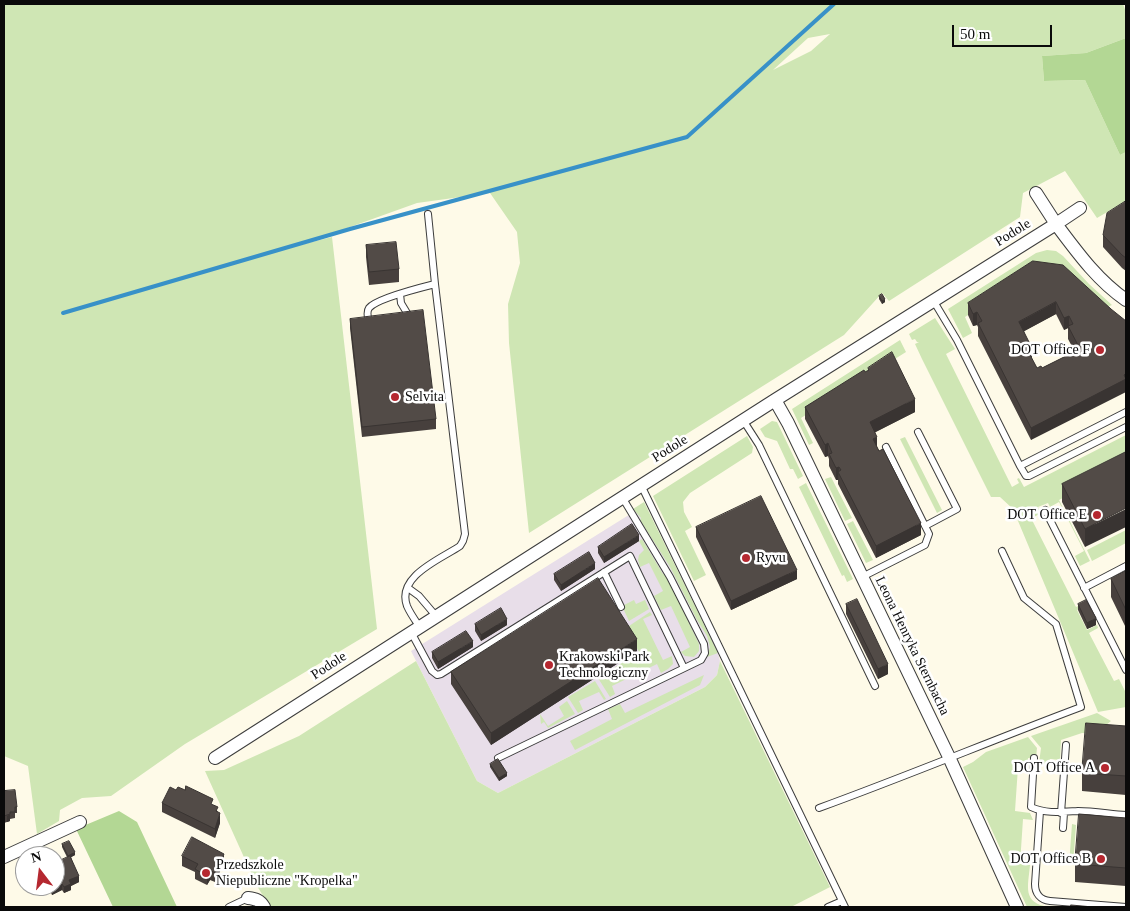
<!DOCTYPE html>
<html>
<head>
<meta charset="utf-8">
<style>
	body { margin:0 }
	#map { position:relative; width:1130px; height:911px; overflow:hidden; background:#fefae8; font-family:"Times New Roman",serif }
	canvas { display:block }
	.frame { position:absolute; inset:0; border:5px solid #0a0a0a; pointer-events:none }
	.north { position:absolute; left:15px; top:846px; width:50px; height:50px; box-sizing:border-box; background:#fff; border:1px solid #9d9d9d; border-radius:50%; rotate:345deg; font-size:14px; font-weight:700; line-height:20px; text-align:center; color:#0a0a0a }
	.north::after { content:''; display:block; margin:auto; width:18px; height:22px; background:#b52830; clip-path:polygon(50% 0,100% 100%,50% 72%,0 100%) }
	.scale { position:absolute; left:952px; top:25px; width:100px; height:22px; box-sizing:border-box; border:2px solid #0a0a0a; border-top:0; padding-left:6px; font-size:15px; line-height:18px; white-space:nowrap; color:#0a0a0a; -webkit-text-stroke:4px #fff; paint-order:stroke }
</style>
</head>
<body>
<div id="map">
<canvas width="1130" height="911"></canvas>
<div class="frame"></div>
<div class="north">N</div>
<div class="scale">50 m</div>
</div>
<script>
const ctx = document.querySelector('canvas').getContext('2d');
ctx.lineJoin = 'round';
function fillPath(path, color) { ctx.fillStyle = color; ctx.fill(path, 'evenodd'); }
function trace(path, color, width, dash) { ctx.strokeStyle = color; ctx.lineWidth = width; ctx.lineCap = dash ? 'butt' : 'round'; ctx.setLineDash(dash || []); ctx.stroke(path); }
function drawText(font, color, halo, rows, align = 'center') {
  ctx.font = font + ' "Times New Roman",serif'; ctx.lineWidth = 5; ctx.setLineDash([]); ctx.textBaseline = 'middle'; ctx.strokeStyle = halo; ctx.fillStyle = color; for (const [text, x, y, turn = 0] of rows) {
    ctx.save(); ctx.translate(x, y); ctx.rotate((+turn || 0) * Math.PI / 180); ctx.textAlign = isNaN(turn) ? turn : align; if (halo) ctx.strokeText(text, 0, 0); ctx.fillText(text, 0, 0); ctx.restore();
  }
}
const industrial = new Path2D(`
	M640,508L697,614L715,642L720,661L717,675L705,687L498,793L477,781L411,651Z`);
const green = new Path2D(`
	M4,4H1123L1126,12V38L1086,53L1042,56L1044,81L1085,80L1120,155L1126,152V201L1097,218L1065,171L1023,193L1020,217L889,301L882,293L844,335L529,533L509,343L508,304L520,263L517,232L490,193L417,203L300,245L332,237L377,629L185,744L111,796L82,798L60,810L59,821L37,834L28,766L4,756ZM830,34L811,51L773,70L808,38Z
	M1047,250L1056,251L1063,256L1089,284L1112,305L1101,310L1033,272L965,317L972,333L963,338L948,309L1036,253Z
	M935,318L955,349L946,354L1012,487L1019,483L1017,479L1019,478L1024,487L1126,435V465L1059,500L1090,561L1080,566L1075,556L1084,551L1059,502L1050,507L1048,503L1038,507L1040,514L1031,518L1076,607L1085,603L1087,606L1077,610L1087,630L1097,625L1098,628L1089,633L1114,681L1119,679L1126,693V707L1098,712L1013,509L1000,497H991L922,359L915,344L919,342H917L915,339L912,340L909,334Z
	M900,340L906,352L801,418L813,443L809,445L792,409Z
	M772,421L777,422L803,476L798,479L793,469H790L777,441L765,437L760,429Z
	M747,436L753,447L752,453L690,493L683,502L684,512L692,527L685,531L706,575L694,581L653,496Z
	M905,437L942,510L937,513L900,439Z
	M831,477L852,518L845,521L825,479Z
	M806,483L853,579L847,582L844,575L842,576L799,487Z
	M644,502L718,653L707,657L710,647L707,636L697,620L670,567L640,520L641,518L633,509Z
	M853,521L873,560L866,563L847,524Z
	M1126,530V543L1092,561L1087,550Z
	M642,539L663,574L665,573L699,644V651L694,657L685,656L681,652L690,647L671,606L661,610L654,596L663,591L649,563L640,567L638,560L639,555L644,550L639,541Z
	M634,600L636,604L645,600L649,609L629,621L622,606Z
	M650,612L652,615L643,619L663,660L672,656L673,664L668,669L661,673L657,664L612,686L615,694L610,697L598,678L639,652L626,628Z
	M416,661L477,781L498,793L705,687L717,675L720,661L830,887L791,907H270L257,886L205,771L224,770L299,736Z
	M704,675L700,685L575,750L570,741L612,719L608,709L620,704L625,713Z
	M595,681L606,699L604,700L599,692L579,701L583,710L578,713L568,697Z
	M567,701L575,714L548,728L544,722L541,724L540,714L548,726L564,716L559,707Z
	M1097,713L1111,721L1095,734L1082,733L1061,740L1060,760L1050,759L1049,764L1039,763L1041,748L1031,736Z
	M1028,737L1037,748L1036,758H1028V767H1018L1015,811L1030,813L1033,820L1023,819L1020,864L1030,865C1028,887 1022,903 1049,907H1027L963,767L973,762L986,752Z
	M1072,824L1076,825L1073,865H1069Z`);
const forest = new Path2D(`
	M1126,38V152L1120,155L1085,80L1044,81L1042,56L1086,53Z
	M119,811L137,822L177,907H113L76,829Z`);
const stream = new Path2D(`
	M63,313L350,229L687,137L834,4`);
const lane = new Path2D(`
	M400,294L401,303L410,318
	M933,300L957,340L1020,466L1126,412
	M369,323C368,319 366,312 369,308C376,299 423,287 435,284
	M743,420L759,445L875,686
	M918,432L957,509L925,526
	M1020,466L1026,476H1029L1126,427
	M641,485L845,907
	M1045,510L1126,670
	M604,572L621,607
	M862,577L925,545L929,534L886,447
	M408,588L419,596L436,616
	M1084,588L1126,566
	M419,626C415,620 410,613 407,606C396,576 441,559 460,546L463,541L465,534L435,284L428,214
	M411,632L432,671L437,675L441,674L630,556L684,668
	M498,758L701,660L705,653L704,644L670,577L622,497
	M1034,758L1031,807C1046,814 1061,812 1078,811C1094,811 1110,814 1126,815
	M819,808C907,776 993,740 1081,707L1056,624L1024,598L1002,551
	M1040,811L1035,884C1035,893 1040,900 1050,901L1126,907
	M1061,813L1066,745
	M1063,828L1064,813
	M229,907L248,898
	M828,907L842,901`);
const street = new Path2D(`
	M1036,193L1056,224L1080,208
	M775,400L788,423L949,757L1017,907
	M215,758L775,400L1056,224C1077,252 1097,280 1126,300
	M4,857L80,822
	M248,898C256,899 260,900 264,907`);
const wall = new Path2D(`
	M1126,201V271L1122,268L1103,247V235Z
	M366,245L399,269V282L369,285L366,257Z
	M1033,261L1111,309L1031,440L978,336V327L977,325L973,326L968,315V303ZM1056,314L1064,330L1068,328V339L1075,352L1042,368H1037L1032,360L1024,331Z
	M879,296L885,302L882,304L879,299Z
	M350,319L436,419V429L362,437L350,328Z
	M868,368L915,412L875,432L877,447L921,535L876,558L838,484V480H836L829,466V459L828,456L825,457L805,419V407L868,371Z
	M1126,452L1085,547L1062,502V484Z
	M696,527L797,579L731,610L696,537Z
	M639,541L604,563L598,553V547Z
	M595,569L561,591L554,580V574Z
	M1126,571V628L1111,597V579Z
	M846,604L888,674L878,679L846,614Z
	M1078,604L1096,625L1087,629L1078,610Z
	M475,624L507,625L481,641L475,631Z
	M473,647L438,669L432,658V652Z
	M637,651L491,745L451,684V672Z
	M1126,726V795L1082,791V773Z
	M490,764L507,776L499,781L490,767Z
	M4,791L17,807V813H15V818L10,819V821L4,823Z
	M162,803L213,805L218,812L220,823L215,838L162,812Z
	M1126,818V886L1075,882V864Z
	M62,844L75,855L71,857L79,882L71,886V890L64,893L62,890L52,895L48,886H55L67,857L62,847Z
	M182,856L224,863L215,882L210,880L207,885L195,879V872L182,866Z`);
const shadedWall = new Path2D(`
	M885,299V302L882,304V301Z
	M1056,302V314L1019,334V322Z
	M977,312V325L973,326V314Z
	M1069,316V327L1068,326V328L1064,330V318Z
	M1032,348V361L1028,351Z
	M1126,373V392L1031,440V428Z
	M915,399V412L870,435V422Z
	M877,437V449L873,439Z
	M828,443V456L825,457V445Z
	M839,467L838,480H836V468Z
	M1126,509V527L1085,547V529Z
	M921,523V535L876,558V546Z
	M639,535V541L604,563V557Z
	M595,563V569L561,591V585Z
	M797,570V579L731,610V601Z
	M1096,618V625L1087,629V623Z
	M507,619V625L481,641V635Z
	M637,639V651L491,745V733Z
	M473,641V647L438,669V662Z
	M888,664V674L878,679V669Z
	M507,773V776L499,781V778Z
	M220,813V823L215,838V829Z
	M10,814V821L7,822V816Z
	M75,852V855L68,859V856Z
	M224,854V863L215,882V873Z
	M210,870V880L207,885V876Z
	M79,876V882L71,886V890L64,893V887L69,880Z
	M62,884V890L52,895V889Z`);
const building = new Path2D(`
	M1126,201V258L1122,255L1103,235L1107,213Z
	M396,242L399,269L369,272L366,245Z
	M1033,261L1063,265L1111,309L1126,321V373L1124,375L1126,379L1031,428L978,323L982,321L977,312L973,314L968,303ZM1056,302L1064,318L1069,316L1073,324L1068,326L1080,349L1042,368L1041,366L1037,368L1028,351L1032,348L1019,322Z
	M882,294L885,299L882,301L879,296Z
	M423,310L436,419L362,427L350,319Z
	M892,352L915,399L870,422L877,437L873,439L879,451L883,449L921,523L876,546L838,472L841,470L839,467L836,468L829,454L832,453L828,443L825,445L805,407L864,370L865,372L869,370L868,368Z
	M1126,452V508L1085,529L1062,484Z
	M761,496L797,570L731,601L696,527Z
	M632,524L639,535L604,557L598,547Z
	M589,552L595,563L561,585L554,574Z
	M1126,571V610L1111,579Z
	M598,578L637,639L491,733L451,672Z
	M857,599L888,664L878,669L846,604Z
	M1086,600L1096,618L1087,623L1078,604Z
	M501,608L507,619L481,635L475,624Z
	M466,631L473,641L438,662L432,652Z
	M1086,723L1126,726V776L1082,773Z
	M498,759L507,773L499,778L490,764Z
	M186,786L213,799L211,804L218,807L216,811L220,813L215,829L162,803L170,787L176,790L178,787L185,790Z
	M15,790L17,807H15V812H10V814L4,816V791Z
	M1079,814L1126,818V868L1075,864Z
	M192,837L224,854L215,873L210,870L207,876L195,869L198,864L182,856Z
	M69,841L75,852L68,856L62,844Z
	M70,856L79,876L69,880L71,884L64,887L62,884L52,889L51,886H55V863Z
	M1071,905L1093,907H1071Z`);
const markers = [
	[1100,350,5,"#b52830"],
	[395,397,5,"#b52830"],
	[1097,515,5,"#b52830"],
	[746,558,5,"#b52830"],
	[549,665,5,"#b52830"],
	[1105,768,5,"#b52830"],
	[1101,859,5,"#b52830"],
	[206,873,5,"#b52830"]
];
const streetNames = [
	["Podole",1013,233,-32],
	["Podole",670,449,-32],
	["Leona Henryka Sternbacha",912,646,64],
	["Podole",329,666,-33]
];
const poiNames = [
	["DOT Office F",1090,350],
	["Selvita",405,397,"left"],
	["DOT Office E",1087,515],
	["Ryvu",756,558,"left"],
	["Krakowski Park",559,657,"left"],
	["Technologiczny",559,673,"left"],
	["DOT Office A",1095,768],
	["DOT Office B",1091,859],
	["Przedszkole",216,865,"left"],
	["Niepubliczne \"Kropelka\"",216,881,"left"]
];
fillPath(industrial, '#e8dee9');
fillPath(green, '#cfe6b4');
fillPath(forest, '#b3d794');
trace(stream, '#3891c8', 4);
trace(lane, '#3d3d3d', 8);
trace(street, '#3d3d3d', 14);
trace(lane, '#fff', 6);
trace(street, '#fff', 12);
fillPath(wall, '#47403d');
fillPath(shadedWall, '#393432');
fillPath(building, '#524b47');
trace(building, '#393432', 1);
for (const [x, y, r, color] of markers) { const dot = new Path2D(); dot.arc(x, y, r, 0, 2 * Math.PI); ctx.fillStyle = color; ctx.fill(dot); trace(dot, '#fff', 2); }
drawText('14px', '#0a0a0a', '#fff', streetNames);
drawText('14px', '#0a0a0a', '#fff', poiNames, 'right');
</script>
</body>
</html>
